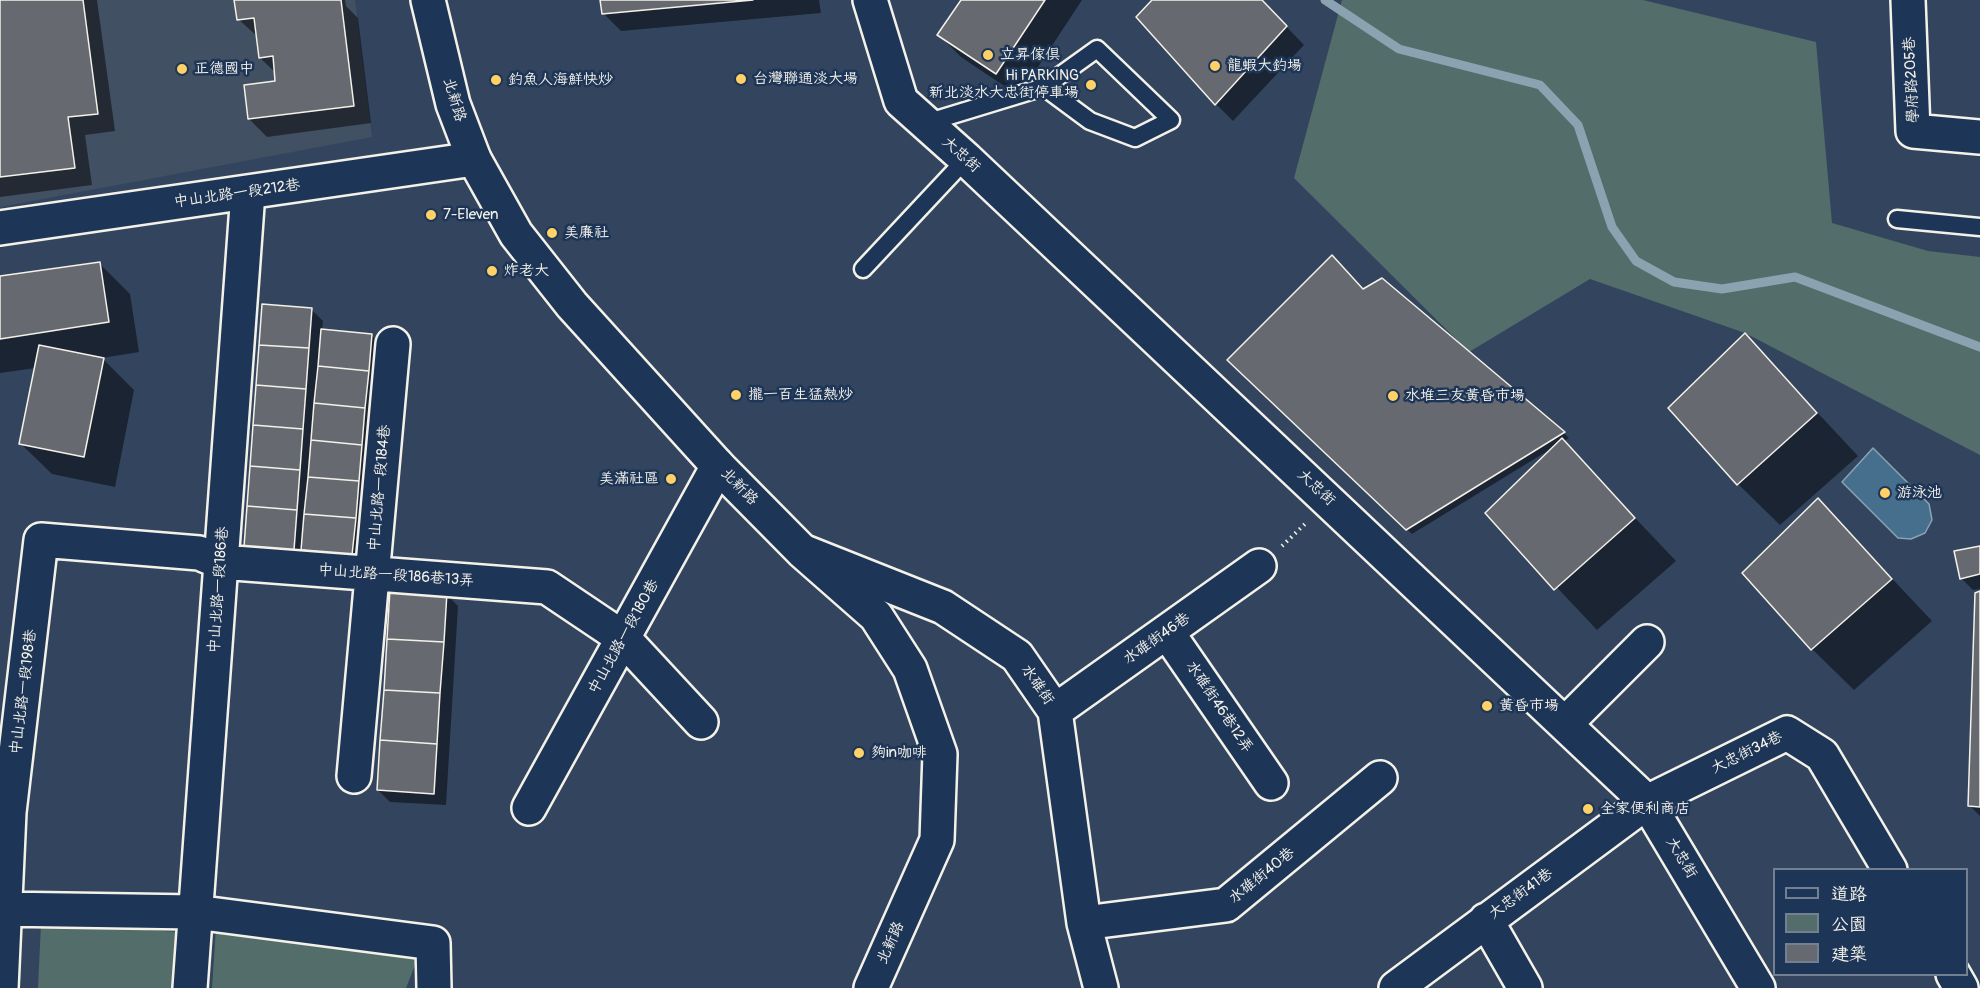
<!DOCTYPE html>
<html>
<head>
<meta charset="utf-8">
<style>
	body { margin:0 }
	#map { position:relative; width:1980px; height:988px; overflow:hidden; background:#33455e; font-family:Pangolin,"LXGW WenKai TC",sans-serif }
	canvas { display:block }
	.legend { position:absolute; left:1773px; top:868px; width:195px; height:108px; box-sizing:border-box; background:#1d3557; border:2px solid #738091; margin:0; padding:8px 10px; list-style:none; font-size:18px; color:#f4f1e8 }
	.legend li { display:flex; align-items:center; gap:12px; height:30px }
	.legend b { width:30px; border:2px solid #738091 }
</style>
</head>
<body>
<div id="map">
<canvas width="1980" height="988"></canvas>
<ul class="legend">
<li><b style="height:8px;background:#1d3557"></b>道路</li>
<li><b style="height:16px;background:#536d6a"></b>公園</li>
<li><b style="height:16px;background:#666a70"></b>建築</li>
</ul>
</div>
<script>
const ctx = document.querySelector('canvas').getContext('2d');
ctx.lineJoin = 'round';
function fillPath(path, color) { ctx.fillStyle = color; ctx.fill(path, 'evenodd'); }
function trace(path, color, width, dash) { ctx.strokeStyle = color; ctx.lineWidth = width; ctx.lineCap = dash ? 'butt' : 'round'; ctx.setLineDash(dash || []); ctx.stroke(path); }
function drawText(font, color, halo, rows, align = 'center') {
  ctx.font = font + ' Pangolin,"LXGW WenKai TC",sans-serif'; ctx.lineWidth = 5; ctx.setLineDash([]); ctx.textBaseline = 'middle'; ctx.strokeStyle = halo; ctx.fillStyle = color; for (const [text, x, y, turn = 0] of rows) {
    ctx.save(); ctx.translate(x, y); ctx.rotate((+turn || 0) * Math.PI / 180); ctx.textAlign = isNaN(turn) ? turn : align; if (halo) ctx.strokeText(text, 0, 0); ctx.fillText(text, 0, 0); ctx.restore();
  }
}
const built = new Path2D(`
	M0,0H355L372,137L0,207Z`);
const green = new Path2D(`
	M1342,0H1643L1816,42L1832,223L1928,251L1980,257V455L1745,333L1590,279L1469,352L1294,178Z
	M41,924L180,932L172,988H38Z
	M216,928L419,955L406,988H212Z`);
const water = new Path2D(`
	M1873,448L1929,504L1932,520L1925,533L1911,539L1898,538L1842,482Z`);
const shadow = new Path2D(`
	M0,0H97L115,131L85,135L92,185L0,197Z
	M236,0H345L346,6L358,18L371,123L267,137L249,119L277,82L276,73L260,58L258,37L238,19Z
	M601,0H819L821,13L621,31L603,13Z
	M962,0H1082L1019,96L961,57L939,35Z
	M1154,0H1261L1304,45L1233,121L1216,104Z
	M99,263L130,294L139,352L102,358L134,390L115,487L52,474L21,444L36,368L0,373V278Z
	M1382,280L1564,433L1569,438L1563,442L1676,561L1597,630L1487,513L1549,450L1412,534L1229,360Z
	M311,309L323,321L322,331L371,335L383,347L364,567L258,558L246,546Z
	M1745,335L1858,456L1780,525L1738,484Z
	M1818,500L1932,621L1854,690L1812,649Z
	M1980,547V589L1973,590L1961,578Z
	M1980,593V816L1970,806Z
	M446,594L458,606L446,805L390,802L378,790Z`);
const stream = new Path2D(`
	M1325,0L1399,49L1540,85L1578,125L1612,227L1636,261L1674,282L1722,289L1795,277L1980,347`);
const building = new Path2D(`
	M0,0H83L98,114L68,117L75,168L0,177Z
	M234,0H341L354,106L248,119L244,85L275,81L273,56L259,58L254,18L237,20Z
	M600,0H753L602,14Z
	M961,0H1045L996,74L937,35Z
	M1152,0H1262L1287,26L1215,105L1136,17Z
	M1332,255L1363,289L1382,278L1565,432L1406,530L1227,360Z
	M100,262L109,322L0,339V276Z
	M262,304L312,308L309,348L259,345Z
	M321,329L372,334L369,371L318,366Z
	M1745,333L1817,413L1737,485L1668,408Z
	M39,345L104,358L84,457L19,444Z
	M259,345L309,348L306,389L256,385Z
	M318,366L369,371L365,408L314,403Z
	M256,385L306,389L303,429L253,425Z
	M314,403L365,408L362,445L311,440Z
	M253,425L303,429L300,470L250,466Z
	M1562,438L1635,518L1554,590L1485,513Z
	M311,440L362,445L359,481L308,477Z
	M250,466L300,470L297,510L247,506Z
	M308,477L359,481L356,518L304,514Z
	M1818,498L1892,579L1811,650L1742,573Z
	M247,506L297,510L294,550L244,547Z
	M304,514L356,518L352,555L301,550Z
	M1980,546V574L1960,579L1954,551Z
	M390,589L447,592L444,642L387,639Z
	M1980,591V807L1968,806L1975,593Z
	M387,639L444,642L440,693L384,690Z
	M384,690L440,693L437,744L380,740Z
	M380,740L437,744L434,794L377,790Z`);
const path = new Path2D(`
	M1282,546L1305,524`);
const service = new Path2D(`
	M926,123L1044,87L1097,49L1171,120L1135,138L1090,121L1044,87
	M1897,219L1980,227
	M863,269L966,159`);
const minor = new Path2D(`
	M870,0L901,101L966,159L1647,802L1758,988
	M1908,0L1913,131L1980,137
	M0,228L474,159
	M807,553L943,607L1017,656L1055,711L1084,923L1101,988
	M1167,632L1271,783
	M1055,711L1259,566
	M1565,724L1647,642
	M354,776L393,344
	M529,808L718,466
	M0,909L195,912L433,943L434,988
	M1486,920L1525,988
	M1084,923L1226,905L1380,778
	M1953,974L1961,988
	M1,988L9,812L41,540L199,553L221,562L547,587L623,638L701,722
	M190,988L248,192
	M1396,988L1647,802L1787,733L1822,755L1890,870`);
const secondary = new Path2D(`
	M428,0L453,104L474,159L516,234L572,305L718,466L802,551L876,616L910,669L940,754L937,840L871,988`);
const markers = [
	[988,55,6,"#ffd166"],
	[1215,66,6,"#ffd166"],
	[182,69,6,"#ffd166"],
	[741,79,6,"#ffd166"],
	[496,80,6,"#ffd166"],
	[1091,85,6,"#ffd166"],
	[431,215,6,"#ffd166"],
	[552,233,6,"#ffd166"],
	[492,271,6,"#ffd166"],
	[736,395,6,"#ffd166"],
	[1393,396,6,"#ffd166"],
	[671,479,6,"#ffd166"],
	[1885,493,6,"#ffd166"],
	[1487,706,6,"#ffd166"],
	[859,753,6,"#ffd166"],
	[1588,809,6,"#ffd166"]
];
const poiNames = [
	["立昇傢俱",1000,55],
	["龍蝦大釣場",1227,66],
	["正德國中",194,69],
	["Hi PARKING",1079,76,"right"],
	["新北淡水大忠街停車場",1079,93,"right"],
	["台灣聯通淡大場",753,79],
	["釣魚人海鮮快炒",508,80],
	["7-Eleven",443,215],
	["美廉社",564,233],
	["炸老大",504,271],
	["攏一百生猛熱炒",748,395],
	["水堆三友黃昏市場",1405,396],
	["美滿社區",659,479,"right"],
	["游泳池",1897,493],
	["黃昏市場",1499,706],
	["夠in咖啡",871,753],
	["全家便利商店",1600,809]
];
const streetNames = [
	["學府路205巷",1912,80,-93],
	["北新路",454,100,73],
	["大忠街",961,155,42],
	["中山北路一段212巷",237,194,-8],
	["北新路",739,487,45],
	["中山北路一段184巷",380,488,-85],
	["大忠街",1316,488,43],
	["中山北路一段186巷13弄",396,576,4],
	["中山北路一段186巷",219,590,-86],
	["中山北路一段180巷",624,637,-61],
	["水碓街46巷",1157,639,-35],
	["水碓街",1037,685,55],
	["中山北路一段198巷",24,692,-83],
	["水碓街46巷12弄",1219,707,56],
	["大忠街34巷",1747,753,-26],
	["大忠街",1681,858,59],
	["水碓街40巷",1262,876,-39],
	["大忠街41巷",1521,894,-36],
	["北新路",891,943,-66]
];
fillPath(built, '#425063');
fillPath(green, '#536d6a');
fillPath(water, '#456f8c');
trace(water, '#8ba3b1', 1.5);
fillPath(shadow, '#0007');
trace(stream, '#8ba3b1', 9);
fillPath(building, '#666a70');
trace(building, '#f4f1e8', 1.5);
trace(service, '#f4f1e8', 21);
trace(minor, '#f4f1e8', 38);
trace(secondary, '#f4f1e8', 38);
trace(path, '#f4f1e8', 4, [1.5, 4.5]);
trace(service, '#1d3557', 16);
trace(minor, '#1d3557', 33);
trace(secondary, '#1d3557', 33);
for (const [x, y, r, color] of markers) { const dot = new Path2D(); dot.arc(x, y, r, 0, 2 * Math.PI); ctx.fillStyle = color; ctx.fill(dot); trace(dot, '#1d3557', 2); }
drawText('15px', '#f4f1e8', '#1d3557', poiNames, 'left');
drawText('15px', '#f4f1e8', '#1d3557', streetNames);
</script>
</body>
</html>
